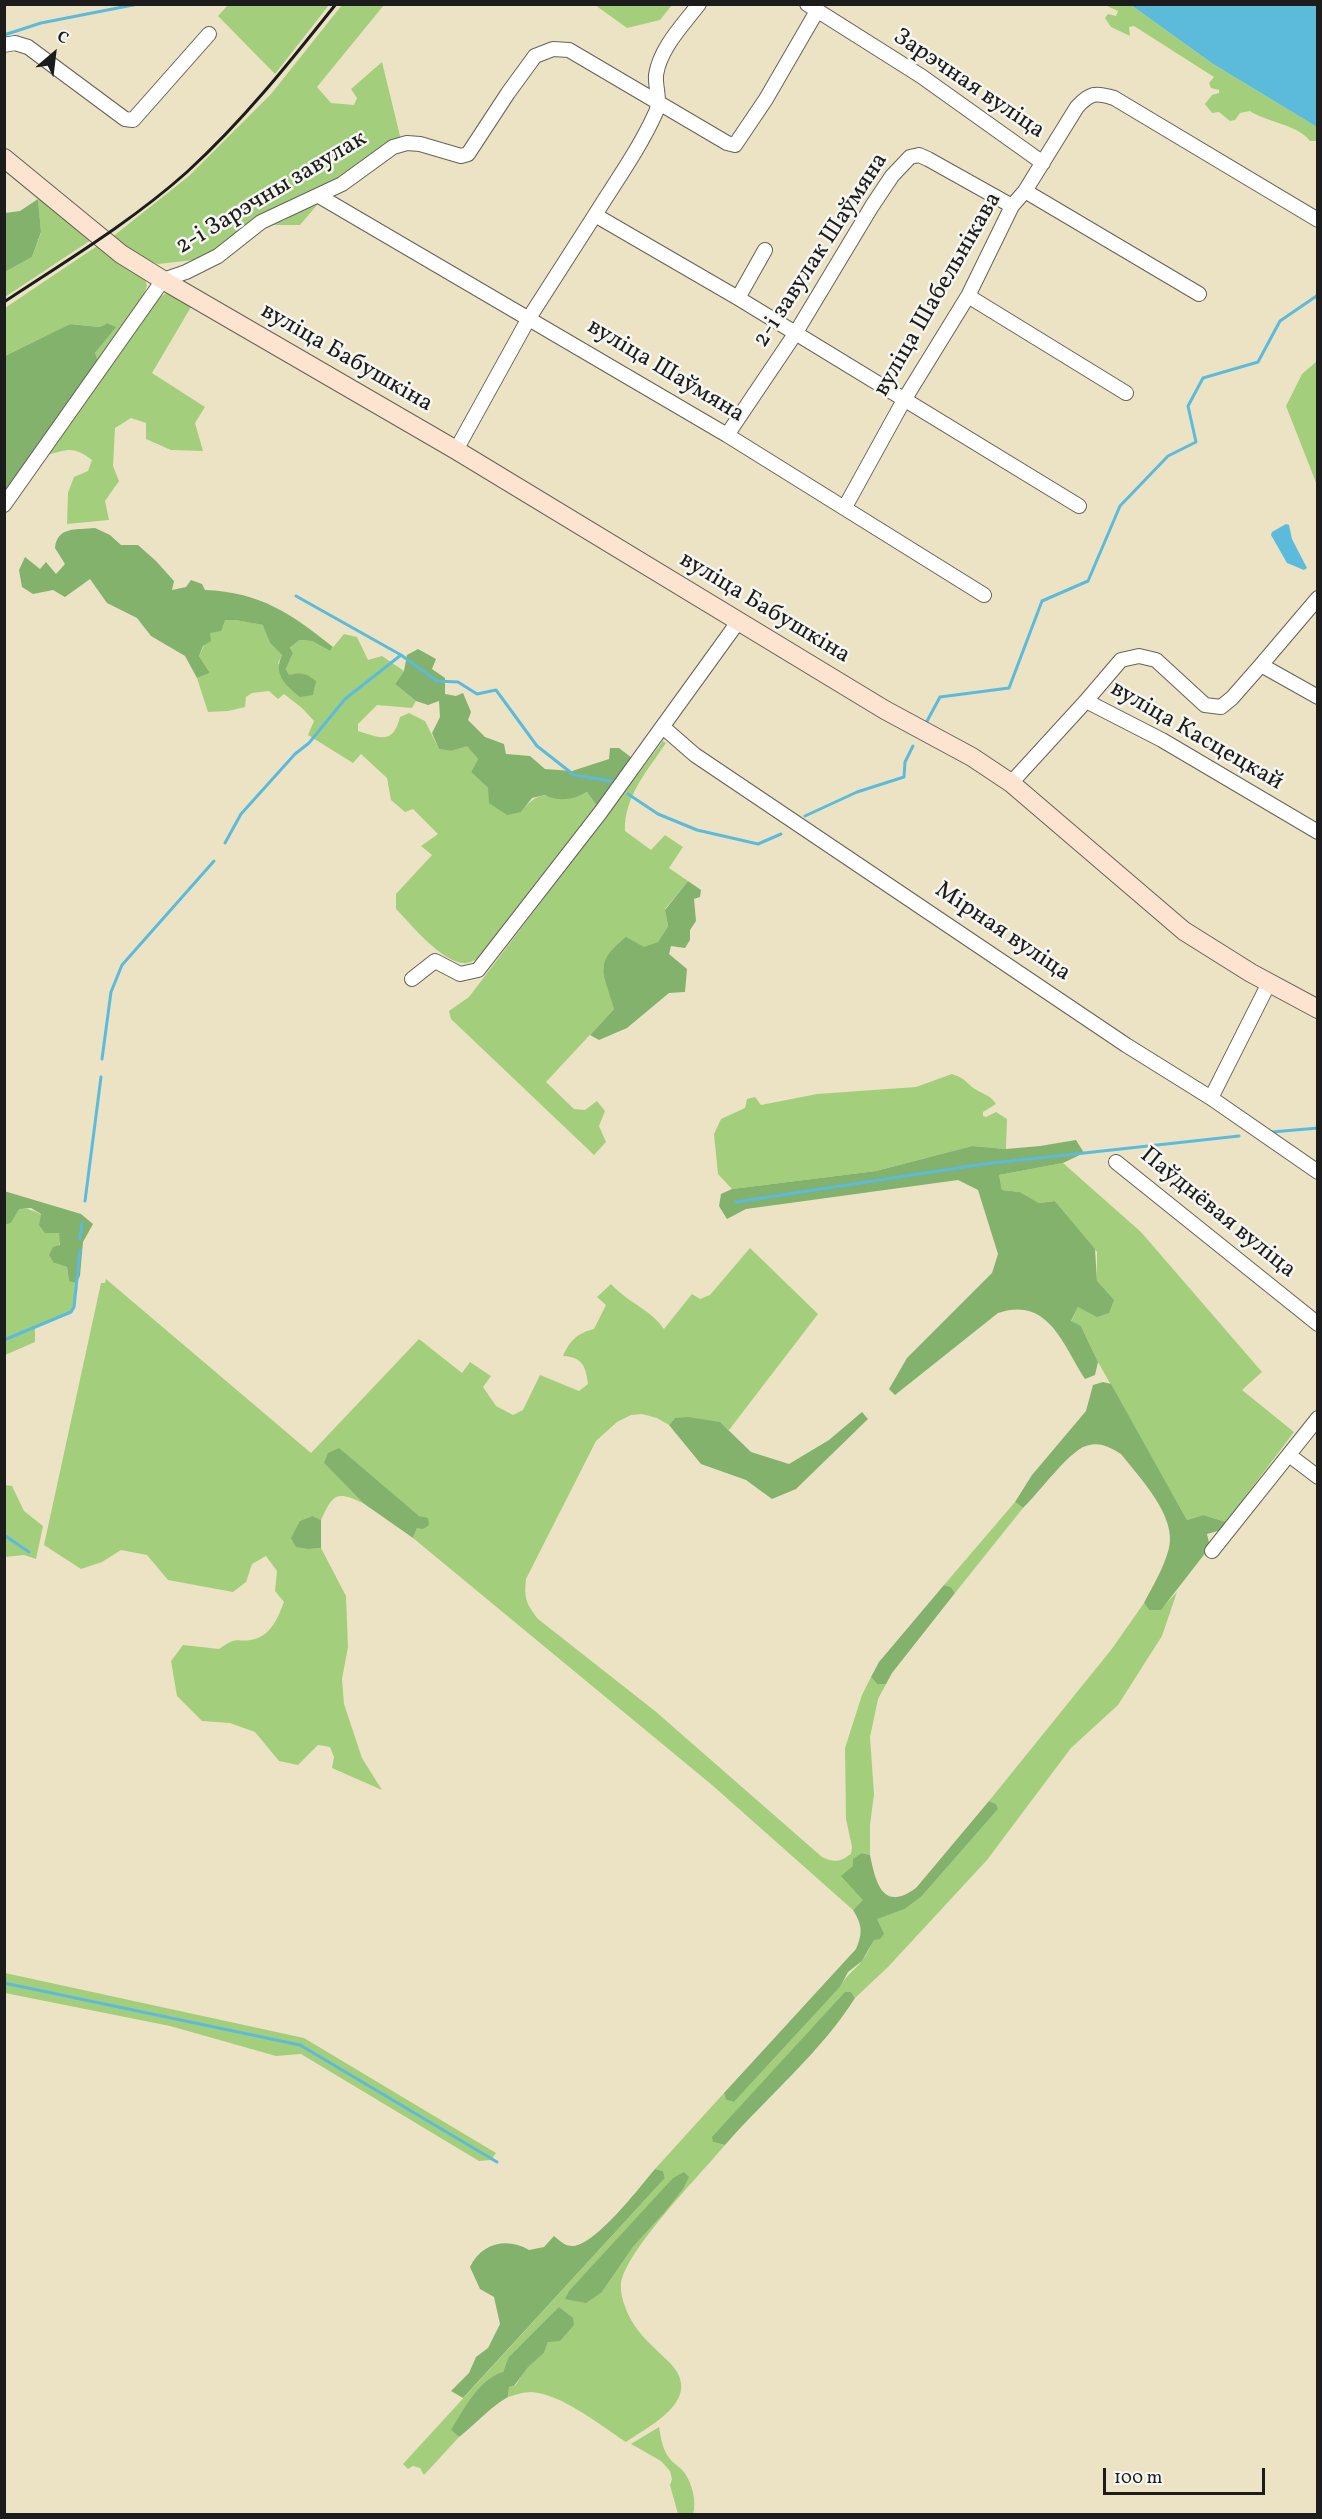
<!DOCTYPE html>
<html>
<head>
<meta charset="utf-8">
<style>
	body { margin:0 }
	#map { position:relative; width:1322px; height:2519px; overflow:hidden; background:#ece3c5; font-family:Vollkorn,serif }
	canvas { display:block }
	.frame { position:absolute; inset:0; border:6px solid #1c1c1c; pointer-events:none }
	.north { position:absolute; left:24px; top:24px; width:60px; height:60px; -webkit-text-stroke:4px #f6f6f2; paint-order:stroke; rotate:28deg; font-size:16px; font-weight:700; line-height:24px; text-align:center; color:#1c1c1c }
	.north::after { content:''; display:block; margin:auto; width:21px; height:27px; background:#1c1c1c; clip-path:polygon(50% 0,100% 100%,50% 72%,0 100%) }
	.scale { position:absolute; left:1103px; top:2468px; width:162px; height:27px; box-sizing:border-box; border:3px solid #1c1c1c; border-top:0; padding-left:8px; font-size:18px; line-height:21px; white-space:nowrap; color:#1c1c1c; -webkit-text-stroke:4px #f6f6f2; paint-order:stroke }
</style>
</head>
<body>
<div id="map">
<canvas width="1322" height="2519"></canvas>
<div class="frame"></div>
<div class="north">С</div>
<div class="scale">100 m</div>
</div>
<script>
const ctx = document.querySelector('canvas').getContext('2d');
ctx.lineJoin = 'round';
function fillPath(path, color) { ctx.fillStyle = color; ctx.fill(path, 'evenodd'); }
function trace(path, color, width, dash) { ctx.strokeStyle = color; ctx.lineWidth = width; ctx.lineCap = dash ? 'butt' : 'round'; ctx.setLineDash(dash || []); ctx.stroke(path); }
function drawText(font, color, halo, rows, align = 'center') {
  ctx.font = font + ' Vollkorn,serif'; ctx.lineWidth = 5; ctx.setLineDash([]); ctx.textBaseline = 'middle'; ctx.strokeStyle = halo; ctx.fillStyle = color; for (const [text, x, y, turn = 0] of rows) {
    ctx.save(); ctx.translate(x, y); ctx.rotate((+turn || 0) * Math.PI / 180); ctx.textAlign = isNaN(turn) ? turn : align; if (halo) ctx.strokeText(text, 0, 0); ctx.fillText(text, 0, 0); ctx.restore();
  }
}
const green = new Path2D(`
	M228,5V4L329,5L275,74L218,16Z
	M342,5H384L317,87L331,103L354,105L357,98L351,89L382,62L401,140L340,181L203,259L158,264L143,258L111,238L189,176L271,94Z
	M595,5H672L660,20L627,28Z
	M1105,5H1131L1213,64L1317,127V141H1310C1297,124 1268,123 1250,111L1240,113L1235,120L1230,121L1219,112L1212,113L1205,104L1212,95L1219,93V90L1211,88L1209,83L1214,77L1134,26L1129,27L1130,36L1111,27L1105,18L1108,14L1116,16L1118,11Z
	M38,199L59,212L91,240L5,297V272L32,257L41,233Z
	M312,203L317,205L300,225H262L283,221Z
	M97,246L144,278L147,285L142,301L98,361L95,353L115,327L109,323L100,327L70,324L5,356V308Z
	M168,292L191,307L152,373L205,407L195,423L203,451L171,450L146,439V423L131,418L115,428L113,466L119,481L105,501L109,520L67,524L68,493L74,477L88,471L92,460C73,446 69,449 47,455L155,300Z
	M1317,361V485L1286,406L1302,374Z
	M225,620H235L264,625L270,643L282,655L278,663L289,675L286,669L293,653L290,649L298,640L312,641L330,651L344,634L357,637L368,660L382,656L404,671L395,684L416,701L412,708L377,705L358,724V731C380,738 393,745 400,717L409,713L425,721L439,749L451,751L467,745L478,759L471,772L488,788L521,812C546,779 557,808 587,792L597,806L487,952C482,955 476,960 471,962C448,971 411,924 396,909V894L432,855L421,846L438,834L413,809L405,812L391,800L387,778L361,754L353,763L308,735L314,721L302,708L284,694L278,699L269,691L252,693L246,697L245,707L228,711L208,712L197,678L210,673L199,656L210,633Z
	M663,741L666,743C648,770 624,796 625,831L651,850L665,835L683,847L669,868L688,881L665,909L668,926L658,942L603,967L614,1009L546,1082L574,1109L585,1110L597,1101L605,1111L599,1126L606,1142L594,1155L451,1019L449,1011L469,997Z
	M952,1074C965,1079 963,1079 972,1087C981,1094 990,1094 996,1104L983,1112V1116L986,1117L996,1112L1007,1119L1006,1149L972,1146L876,1171L732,1189L718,1174L714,1134L721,1119L745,1108L747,1099L755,1097L761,1105L817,1094L916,1087Z
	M1063,1163L1141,1232L1262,1372L1242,1390L1294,1432L1226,1522L1203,1515L1187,1520L1098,1362L1081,1326L1071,1322L1078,1307L1097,1281V1252L1055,1201L1039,1203L1020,1192L1002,1190L999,1175Z
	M19,1208C34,1208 53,1219 59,1234C62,1243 57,1254 54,1263L67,1267L69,1280L76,1283L74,1307L71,1312L35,1328V1342L5,1355V1225L11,1223Z
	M750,1248L818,1314L729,1430L719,1422L675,1418L669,1425L657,1418L642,1414L631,1415L617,1422L596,1441L526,1579C524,1599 526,1603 538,1619L655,1711L822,1857C835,1863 839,1862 851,1854L852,1847L846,1819L845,1748L862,1695L871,1677L877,1684H886L878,1699L870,1737L874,1794L870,1825V1855L862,1853L864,1900L853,1910L712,1785L413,1538L417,1528L428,1519L419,1516L324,1463L363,1503C337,1491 333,1493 321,1520L313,1516L309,1549L321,1548L346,1596L348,1647L342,1679L344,1704L362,1758L382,1790L332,1768L334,1757L330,1747L318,1745L298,1765L279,1761L255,1732L230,1723L202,1721L177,1696L171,1661L183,1645L219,1649C240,1634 236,1644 255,1639C272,1634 278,1617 284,1602L275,1591L277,1571L266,1556L252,1564L246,1582L233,1592L168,1580L147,1555L121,1550L102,1562L81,1569L44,1545L101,1283H105L106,1279L311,1453L419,1339L462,1373L470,1362L491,1376L483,1387L496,1406L513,1415L523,1410L540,1375L579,1391L588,1384C586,1366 582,1357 563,1356C570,1340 578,1333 594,1329L606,1305L597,1297L611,1284C627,1302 650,1309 664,1329L692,1294L700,1299L710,1295Z
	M4,1485L12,1486L24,1511L43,1526L36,1559L24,1555L5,1557Z
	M1015,1502L1023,1508L955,1593L951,1587L944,1585Z
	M1177,1592L1162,1636L1118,1705L1071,1748L987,1860L888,1967L855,1998L851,1992L713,2142L725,2145C700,2175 627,2249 621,2283C620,2294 624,2304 628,2314C638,2335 653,2346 669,2362C705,2398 653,2424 626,2442C600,2425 562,2394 531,2392C523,2392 515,2395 508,2397L509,2387L515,2386L528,2366L544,2353L548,2342L574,2325L508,2358L503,2372L451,2430L459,2437L424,2475L420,2468L413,2466L408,2469L403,2464L665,2178L663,2171L655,2169L724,2093L726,2100L734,2102L840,1987C848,1973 853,1972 862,1961C872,1948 875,1935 876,1919L905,1909L922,1896L997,1810L996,1804L989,1801L1111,1650L1144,1603L1149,1610H1160ZM663,2214L633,2247L602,2292L569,2291Z
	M5,1973L304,2038L496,2153L491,2160L479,2161L301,2054L276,2056L170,2026L5,1993Z
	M659,2427C661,2438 662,2449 670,2459C674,2464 680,2467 684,2472C692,2483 697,2502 693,2514H678L670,2485L672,2479L670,2471L661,2461L631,2444Z`);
const forest = new Path2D(`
	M38,199L41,232L32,257L5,272V213L20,211Z
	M108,323L116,327L95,353L98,361L5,493V356L70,324L100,327Z
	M95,528L110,535L121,545H138L156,561L174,581L172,590L186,587L191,580L202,584L205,590C260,592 292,614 333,647L330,651L312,641L299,640L290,648L293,653L286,669L289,675C301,672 306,673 316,681L313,695L300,697C285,685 273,674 282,655L270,643L263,625L235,620H225L221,631L210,633L211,641L203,646L199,656L210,673L197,678L185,656L151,636L137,618L107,603L90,579L65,597L53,590L33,594L22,587L19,570L25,557L40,569L46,562L56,574L65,564L55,548C57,526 77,530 95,528Z
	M418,649L436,659L432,669L445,678V694L456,696L463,693L471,712L468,720L485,737L504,744L506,754L530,756L545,769L572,771L609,759L610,748H619L632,758L597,806L587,792C573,800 559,802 545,795L532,798L521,812L507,815L489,803L488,788L471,772L478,759L467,746L451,751L439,749L432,733L440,717L439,701L428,705L416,701L395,684L404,671L407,655Z
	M688,881L701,890L700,897L694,899L696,921L690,930V940L685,948L671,946L669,954L687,969L685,992L669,993L627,1028L599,1040L590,1035L614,1009C604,971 592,965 626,937L644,947L658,942L668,926L665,910Z
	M1076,1140L1084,1153L1063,1163L999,1175L1002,1190L1020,1192L1039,1203L1055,1201L1095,1249L1097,1281L1114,1300L1109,1313L1097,1317L1078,1307L1071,1321L1081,1326L1098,1362L1095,1375L1085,1379C1062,1343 1048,1296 998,1313L895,1395L889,1389L907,1358L992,1273L998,1254L978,1190L958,1180L746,1209L727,1219L719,1206L721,1194L732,1189L876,1171L972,1146L1006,1149L1040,1146Z
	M4,1191L81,1214L93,1224L83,1242L80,1276L76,1283L69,1281L67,1267L54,1263L49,1255L53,1247L60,1245L59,1233H45L39,1225L41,1214L31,1208L19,1209L11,1223L5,1225Z
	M1103,1382L1111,1384L1187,1520L1203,1515L1226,1522L1221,1530L1207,1534L1210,1547L1161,1610H1149L1144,1603C1153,1585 1164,1568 1169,1548C1177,1516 1139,1477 1121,1454C1110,1447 1099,1441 1086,1446C1069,1451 1038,1494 1023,1508L1015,1502L1032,1475L1086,1411L1093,1385Z
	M862,1412L868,1419L796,1489L772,1499L746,1480L701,1464L669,1425L675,1418L688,1417L720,1422L751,1452L789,1464L829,1440Z
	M339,1448L419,1516L428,1518L429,1525L423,1529L417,1528L413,1538L363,1503L324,1463L328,1453Z
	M313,1516L321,1520V1548L309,1549L296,1547L291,1538L300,1521Z
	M944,1585L951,1587L955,1593L892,1673L886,1684H877L871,1677L879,1662Z
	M989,1801L996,1804L998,1809L922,1896L905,1909L877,1919L884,1934L880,1939L874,1940L862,1961L848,1972L840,1987L734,2102L726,2100L724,2093L856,1949C863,1932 862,1925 853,1910L863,1900L841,1876L853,1866V1859L862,1853L870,1855C876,1884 883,1912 916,1888Z
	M845,1992H851L855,1998C822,2051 766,2098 725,2145L713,2142L712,2137Z
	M655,2169L663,2171L665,2178L463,2398L451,2391L469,2373L476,2357L488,2348L500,2324L494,2297L480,2289L470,2267C481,2243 508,2237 529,2250L544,2247L554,2236C560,2241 566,2247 574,2246C597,2243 640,2187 655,2169Z
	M684,2172L689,2177L683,2189L663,2214L633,2247L602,2292L586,2303L565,2299L569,2291L673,2178Z
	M559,2307L573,2318L574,2325L560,2341L548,2342L544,2353L528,2367L514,2386L509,2387L508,2397C489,2408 476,2424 459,2437L451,2430C464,2409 479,2379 503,2372L508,2358Z`);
const water = new Path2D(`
	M1131,5H1317V127L1213,64Z
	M1286,524L1289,525L1292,539L1307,568L1304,570L1287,563L1271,535L1272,532Z`);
const stream = new Path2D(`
	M4,35L41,23L138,4
	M296,596L401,655L437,681L458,682L477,694L496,690L537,746L574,775L611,781
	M926,723L940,697L1009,688L1042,601L1088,581L1120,506L1168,456L1196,442L1188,406L1203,378L1258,362L1280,321L1318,295
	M628,794L658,814L697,830L758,844L781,834
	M805,816L857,792L904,777L905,762L913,746
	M225,843L241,814L295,754L309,743L345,699L401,655
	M102,1059L111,992L122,965L214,861
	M1272,1132L1318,1128
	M85,1201L101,1077
	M736,1202L984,1164L1239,1136
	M80,1239L82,1223
	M4,1340L71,1312L74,1307L80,1250
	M4,1535L29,1552
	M4,1983L300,2045L497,2162`);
const street = new Path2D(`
	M807,4L921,76L1043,163
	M4,45L15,43L28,47L125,119L133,120L209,34
	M1025,191L1199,294
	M319,196L727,435L984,595
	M595,215C616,181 640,148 656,112C661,101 655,87 656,75C660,48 683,25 699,4
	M968,296L1126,393
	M738,298L765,250
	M727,435L795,334L872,206L892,176L910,157L919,155L928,159L1012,206
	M456,450L529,318L595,215L738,298L1079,506
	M4,505L163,280L186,272L218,256L261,222L342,184L393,147L407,143L420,144L461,156L468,154L508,93L535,56L553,49L569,50L727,143L735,145L766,99L817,11
	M845,507L904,400L968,296L1012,206L1025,191L1077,107C1090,93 1095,92 1114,98L1318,220
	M1261,665L1318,598
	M1086,701L1121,660L1139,656L1156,660L1205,705L1221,707L1232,698L1261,665L1318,697
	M664,728L695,755L1126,1045L1211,1098L1318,1172
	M1011,783L1086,701L1162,740L1318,832
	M412,979L435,961L460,974L478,970L600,813L738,622
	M1211,1098L1269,983
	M1116,1162L1318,1324
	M1289,1455L1318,1477
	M1212,1551L1318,1418`);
const secondary = new Path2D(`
	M4,158L121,254L163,280L456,450L885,710L972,757L1011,783L1184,931L1251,973L1318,1009`);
const rail = new Path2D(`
	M4,302C66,261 131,222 187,172C243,121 289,63 336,4`);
const streetNames = [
	["Зарэчная вуліца",968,85,34],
	["2-і Зарэчны завулак",272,194,-31],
	["2-і завулак Шаўмяна",822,251,-57],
	["вуліца Шабельнікава",939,295,-60],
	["вуліца Бабушкіна",346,359,30],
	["вуліца Шаўмяна",665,372,31],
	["вуліца Бабушкіна",764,609,31],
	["вуліца Касцецкай",1196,737,30],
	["Мірная вуліца",1002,933,34],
	["Паўднёвая вуліца",1217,1214,39]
];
fillPath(green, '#a3cf7c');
fillPath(forest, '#82b26c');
fillPath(water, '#5cbbdb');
trace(stream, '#5cbbdb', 3);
trace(street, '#656257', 16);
trace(secondary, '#656257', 20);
trace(street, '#fff', 14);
trace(secondary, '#fde4d0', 18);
trace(rail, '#1c1c1c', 3);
drawText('24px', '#1c1c1c', '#f6f6f2', streetNames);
</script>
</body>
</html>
